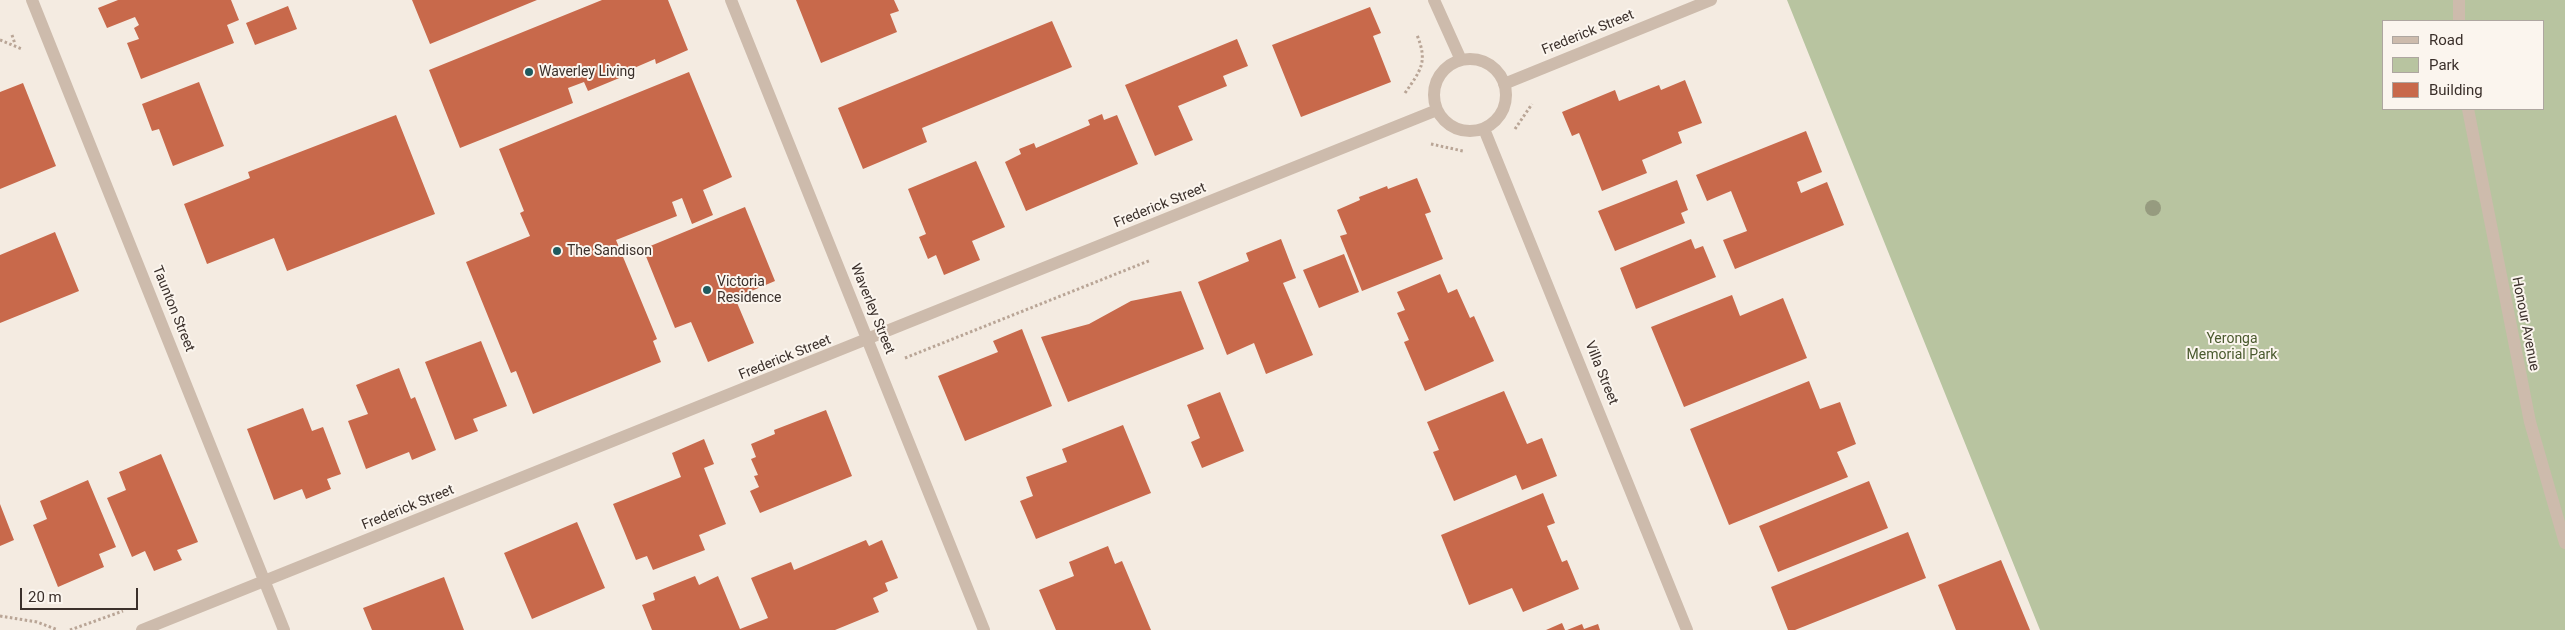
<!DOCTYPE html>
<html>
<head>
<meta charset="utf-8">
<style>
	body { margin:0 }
	#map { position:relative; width:2565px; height:630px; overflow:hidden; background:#f4ebe1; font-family:Roboto,sans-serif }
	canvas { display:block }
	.legend { position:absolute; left:2382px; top:20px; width:162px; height:90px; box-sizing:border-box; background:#fbf5ee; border:1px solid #aea6a0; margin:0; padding:6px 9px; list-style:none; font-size:15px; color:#3b302b }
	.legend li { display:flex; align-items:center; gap:10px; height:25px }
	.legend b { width:25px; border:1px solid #aea6a0 }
	.scale { position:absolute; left:20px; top:588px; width:118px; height:22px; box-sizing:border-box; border:2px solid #3b302b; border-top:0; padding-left:6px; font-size:15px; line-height:18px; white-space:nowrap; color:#3b302b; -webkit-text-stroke:4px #fbf5ee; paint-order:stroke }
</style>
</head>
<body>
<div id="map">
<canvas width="2565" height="630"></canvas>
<ul class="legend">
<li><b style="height:6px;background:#cdbbac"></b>Road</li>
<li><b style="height:14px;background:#b8c4a0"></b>Park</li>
<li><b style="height:14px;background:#c8694b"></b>Building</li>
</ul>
<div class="scale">20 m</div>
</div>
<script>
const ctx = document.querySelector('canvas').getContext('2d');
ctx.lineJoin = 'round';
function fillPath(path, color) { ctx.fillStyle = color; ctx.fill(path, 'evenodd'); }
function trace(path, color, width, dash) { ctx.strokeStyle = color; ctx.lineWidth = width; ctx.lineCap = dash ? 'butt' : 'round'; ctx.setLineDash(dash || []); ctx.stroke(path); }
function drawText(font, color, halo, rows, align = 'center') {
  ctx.font = font + ' Roboto,sans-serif'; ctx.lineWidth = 4; ctx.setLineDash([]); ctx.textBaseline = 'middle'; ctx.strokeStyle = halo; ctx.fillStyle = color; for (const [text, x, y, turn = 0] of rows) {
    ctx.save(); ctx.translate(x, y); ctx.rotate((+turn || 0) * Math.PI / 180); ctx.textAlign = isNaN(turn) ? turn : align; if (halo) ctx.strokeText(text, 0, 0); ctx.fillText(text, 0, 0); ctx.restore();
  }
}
const green = new Path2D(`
	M1787,0H2565V630H2040ZM2384,21H2544V109H2384Z`);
const building = new Path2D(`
	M118,0H231L239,20L227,25L234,43L141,79L127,43L139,39L134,28L139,25L135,17L107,28L98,8Z
	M412,0H537L430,44Z
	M602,0H668L688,50L656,64L655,59L627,71L629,74L588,91L584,82L568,88L573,103L460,148L429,70Z
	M796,0H894L899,11L890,14L897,32L821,63Z
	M288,6L297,29L255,45L246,23Z
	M1370,7L1381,33L1373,36L1391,82L1301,117L1272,45Z
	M1052,21L1072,67L922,128L927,142L863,169L838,108Z
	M1237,39L1248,66L1223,76L1227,86L1178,106L1193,140L1155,156L1125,85Z
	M689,72L732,177L703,190L713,215L692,224L682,198L672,202L677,216L616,240L657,339L653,341L661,362L533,414L516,371L511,373L466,262L530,236L520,213L524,211L499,149Z
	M1685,80L1702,123L1678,132L1682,143L1642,160L1647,173L1602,191L1579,133L1572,136L1562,112L1615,90L1619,101L1659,85L1661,90Z
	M199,82L224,146L173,166L159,129L152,131L142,104Z
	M23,83L56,166L0,189V92Z
	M1102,114L1104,120L1117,115L1138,164L1026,211L1005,162L1021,154L1019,149L1034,143L1036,148L1090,125L1088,120Z
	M396,115L435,214L287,271L274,238L207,264L184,204L250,178L248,172Z
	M1806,131L1822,172L1797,182L1801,193L1827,182L1844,225L1735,269L1723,240L1747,231L1731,191L1707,201L1696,175Z
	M976,161L1005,227L972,241L980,260L944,275L936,255L928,259L919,237L926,234L908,189Z
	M1417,178L1431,212L1425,214L1443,259L1362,291L1340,236L1347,234L1337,210L1360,200L1359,197L1387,186L1388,189Z
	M1677,180L1688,210L1681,213L1685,223L1615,251L1598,211Z
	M745,207L775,281L735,298L754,343L708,362L691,322L675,328L643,249Z
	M55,232L79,291L0,323V255Z
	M1281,239L1296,278L1283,283L1313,355L1266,374L1254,343L1227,355L1198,282L1249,261L1246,253Z
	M1691,239L1695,249L1703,246L1716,277L1636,309L1620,268Z
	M1344,254L1359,292L1319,308L1303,270Z
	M1440,274L1448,293L1457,289L1470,318L1474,316L1494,361L1425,391L1404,342L1409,340L1397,313L1405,310L1397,292Z
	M1181,291L1204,349L1068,402L1041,337L1089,324L1131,301Z
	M1732,295L1740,316L1783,298L1807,358L1684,407L1651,327Z
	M1022,329L1052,406L965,441L938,376L998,352L993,341Z
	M481,341L507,406L473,419L478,431L455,440L425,362Z
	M399,368L411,399L415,397L436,450L412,460L409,452L366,469L348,421L368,414L356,385Z
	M1809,381L1820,409L1840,402L1856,444L1837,452L1848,477L1729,525L1690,429Z
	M1504,391L1527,444L1542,438L1557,476L1522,490L1516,475L1454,501L1433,452L1439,450L1427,422Z
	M1220,392L1244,451L1202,468L1191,442L1200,438L1187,405Z
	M303,408L312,431L323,427L341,474L327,479L331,489L306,499L302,489L274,500L247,429Z
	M826,410L852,476L760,513L750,491L759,487L754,476L758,475L751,459L756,457L751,444L775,434L774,430Z
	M1123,425L1151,493L1036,539L1020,501L1033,496L1026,477L1067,462L1062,449Z
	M704,439L714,464L704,468L726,524L699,535L705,550L653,570L647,556L636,560L613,504L681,477L672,453Z
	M161,454L198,542L177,550L182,560L154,571L145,551L132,557L107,498L126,490L119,472Z
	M88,480L116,547L99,554L104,567L58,587L33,525L47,519L40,501Z
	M1869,481L1888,528L1778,572L1759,526Z
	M1543,493L1555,523L1547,526L1562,562L1567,560L1579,589L1523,612L1512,588L1469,605L1441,535Z
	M0,504L14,540L0,546Z
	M577,522L605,588L532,619L504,553Z
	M1908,532L1926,578L1795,630H1788L1771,587Z
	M866,540L869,546L882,540L898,578L885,583L888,591L873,598L879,612L835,630H652L642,605L655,600L653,593L695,576L699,585L718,576L740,629L768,618L751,578L791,562L794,570Z
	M1108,546L1115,564L1122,561L1151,630H1056L1039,590L1074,576L1069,562Z
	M2001,560L2030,630H1956L1938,585Z
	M444,577L464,630H372L363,608Z
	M1562,623L1565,630H1546Z
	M1582,624L1584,629L1598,624L1600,630H1567Z`);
const path = new Path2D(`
	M12,35L15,44
	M0,40L22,49
	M1405,93C1421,70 1428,62 1417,35
	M1515,129L1532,104
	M1431,144L1463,151
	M905,358L1151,260
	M0,616L37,622L58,630
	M70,630L123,611`);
const lane = new Path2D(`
	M2459,21V0
	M2468,109L2530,422L2565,543`);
const street = new Path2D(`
	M32,0L284,630
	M731,0L984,630
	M1434,0L1461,60
	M1434 95a36 36 0 1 1 72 0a36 36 0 1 1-72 0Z
	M1504,84L1711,0
	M1484,129L1687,630
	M142,630L1437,110`);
const trees = [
	[2153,208]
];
const markers = [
	[529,72,5,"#1f5a5e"],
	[557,251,5,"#1f5a5e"],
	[707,290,5,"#1f5a5e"]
];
const streetNames = [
	["Frederick Street",1588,33,-22],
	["Frederick Street",1160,206,-22],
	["Taunton Street",173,309,68],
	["Waverley Street",872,309,68],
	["Honour Avenue",2525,324,79],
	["Frederick Street",785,358,-22],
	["Villa Street",1601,373,68],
	["Frederick Street",408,508,-22]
];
const poiNames = [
	["Waverley Living",539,72],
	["The Sandison",567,251],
	["Victoria",717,282],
	["Residence",717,298]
];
const parkNames = [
	["Yeronga",2232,339],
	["Memorial Park",2232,355]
];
fillPath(green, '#b8c4a0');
fillPath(building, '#c8694b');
trace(path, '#b9a596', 3, [2.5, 2.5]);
trace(lane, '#cdbbac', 12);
trace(street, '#cdbbac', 12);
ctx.fillStyle = '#969b7f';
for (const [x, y] of trees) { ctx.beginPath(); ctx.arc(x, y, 8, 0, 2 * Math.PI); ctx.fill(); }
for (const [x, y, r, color] of markers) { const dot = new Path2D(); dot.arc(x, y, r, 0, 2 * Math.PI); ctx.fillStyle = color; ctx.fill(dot); trace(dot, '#fbf5ee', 2); }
drawText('14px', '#3b302b', '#fbf5ee', streetNames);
drawText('14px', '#3b302b', '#fbf5ee', poiNames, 'left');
drawText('14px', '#4a5a2e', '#fbf5ee', parkNames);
</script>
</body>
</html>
